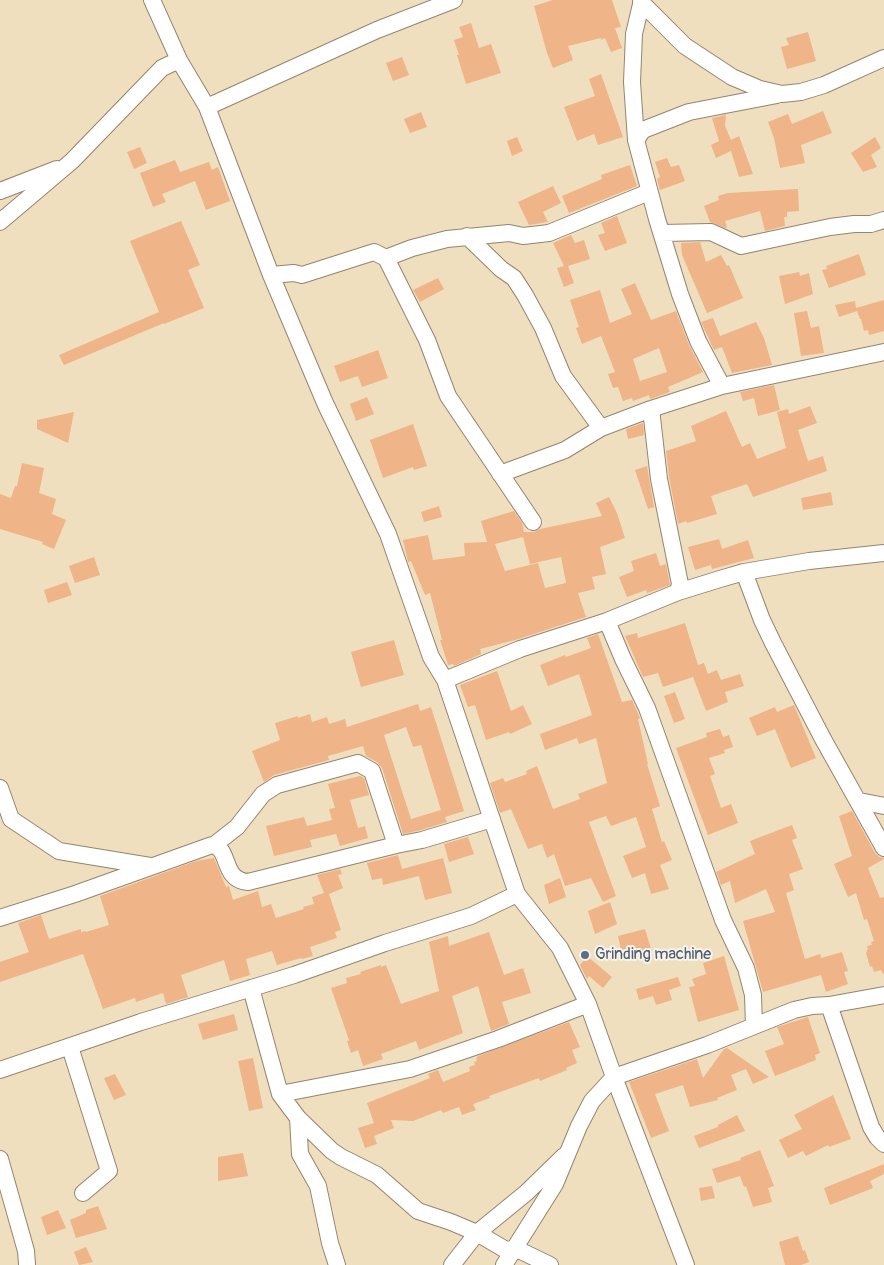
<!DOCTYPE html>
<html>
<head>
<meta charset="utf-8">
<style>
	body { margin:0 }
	canvas { display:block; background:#efdfbf }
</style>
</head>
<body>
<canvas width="884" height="1265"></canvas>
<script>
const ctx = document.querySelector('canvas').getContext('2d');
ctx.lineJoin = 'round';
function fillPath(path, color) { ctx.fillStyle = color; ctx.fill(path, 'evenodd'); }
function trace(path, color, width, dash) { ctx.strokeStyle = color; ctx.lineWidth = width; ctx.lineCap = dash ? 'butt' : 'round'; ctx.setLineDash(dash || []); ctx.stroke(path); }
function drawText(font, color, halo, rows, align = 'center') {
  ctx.font = font + ' Pangolin,sans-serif'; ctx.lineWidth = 4; ctx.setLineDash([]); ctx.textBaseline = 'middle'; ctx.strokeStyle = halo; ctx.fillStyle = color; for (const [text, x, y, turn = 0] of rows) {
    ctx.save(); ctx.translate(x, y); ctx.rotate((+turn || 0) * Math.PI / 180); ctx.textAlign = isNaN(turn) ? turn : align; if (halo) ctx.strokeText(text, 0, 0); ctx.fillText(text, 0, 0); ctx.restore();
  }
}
const building = new Path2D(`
	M553,0H612L621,27L615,28L622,48L611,52L605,38L601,40V38L568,46L573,60L553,68L547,53L534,6Z
	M471,23L479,48L491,44L501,73L466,84L457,55H459L454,40L463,37L459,27Z
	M808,32L816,61L787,69L781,47L789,45L786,38Z
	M402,57L409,75L393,81L386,63Z
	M601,74L623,137L598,145L594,134L577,141L564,107L595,96L589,79Z
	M823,111L832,133L801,145L805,163L780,168L774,138L768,122L788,114L792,124Z
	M421,112L427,127L410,133L404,119Z
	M726,115L725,126L731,140L739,136L753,174L739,177L731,151L716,158L711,145L719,141L712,118Z
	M517,137L523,151L512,156L507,141Z
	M875,137L881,148L871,155L877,167L863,172L851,153Z
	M140,147L147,163L134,169L127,152Z
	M667,158L671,167L679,165L685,181L660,190L657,179L660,177L655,162Z
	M175,160L180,172L209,162L212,170L218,167L230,201L206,210L195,181L162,194L166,202L153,207L140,173Z
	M630,165L637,186L569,213L562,196L602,179L601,175Z
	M553,186L561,203L543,212L548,222L529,225L518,202Z
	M798,189L799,211L787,212V217H784L785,226L765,231L760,211L725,221L727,227L726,228L710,222L704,206L719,200L718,196L728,193Z
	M617,216L627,243L605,251L598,235L605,233L601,223Z
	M181,221L200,265L188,270L204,308L164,324V323L64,365L59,355L159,312L130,241Z
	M571,235L575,243L584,240L590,259L568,266L574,283L564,287L557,268L564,266L553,243Z
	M700,242L706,262L721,255L727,266L729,265L743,298L707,313L682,255L681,243Z
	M859,254L866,275L829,288L822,270L827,269L826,266Z
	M799,272L800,276L809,273L813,294L785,304L779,276Z
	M438,278L444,289L420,302L413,290Z
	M635,283L651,320L676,311L689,345L703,372L668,387L670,392L650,399L649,395L633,401L632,398L623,401L618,387L613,388L608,374L615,372L601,336L582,344L576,328L579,327L570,300L600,290L610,323L632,314L621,289ZM659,348L667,372L640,381L633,359Z
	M884,300V331L869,335L868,330L864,331L861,319H860L857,311L839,317L835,305L855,301L856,308Z
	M807,311L811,328L819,326L824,353L801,356L794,313Z
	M713,318L720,336L756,322L764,338L772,365L732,373L722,347L714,350L701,322Z
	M378,350L388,378L362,387L358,376L340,382L334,366Z
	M774,385L780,410L758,416L754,398L743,401L740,392Z
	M367,397L374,414L356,421L350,404Z
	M810,406L817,423L798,430L808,461L823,456L827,471L753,497L747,484L711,496L717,514L687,523L686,521L678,524L669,477L666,451L696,441L691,426L726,411L742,447L750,443L757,459L786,448L777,412L788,409L789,414Z
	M74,412L68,443L37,429V420Z
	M643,423L644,435L628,439L626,429Z
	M413,424L427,466L414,470L413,467L383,478L370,440Z
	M22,463L44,468L39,493L56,499L52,514L66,520L54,549L42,544L43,542L0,529V494L11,498L15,486H17Z
	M647,466L654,507L648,509L635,470Z
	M831,492L833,505L803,510L801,498Z
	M609,497L617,513L625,538L600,547L606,574L592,577L595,589L578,593L586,617L515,640L480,649L481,654L454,666L453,664L448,665L440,640H442L430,593L425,595L411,561L408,562L403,540L428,535L433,560L465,556L464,543L487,542L481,521L514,511L522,523L524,532H534L540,529L602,516L596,503ZM523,537L530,564L561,557L566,583L545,588L538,563L505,571L495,544Z
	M439,506L442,517L424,522L421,512Z
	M719,539L722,549L748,540L754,558L712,569L711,565L695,570L688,547Z
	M656,553L660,566L666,564L670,585L647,593L646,590L627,597L619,577L634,571L631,561Z
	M94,557L100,575L75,583L69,566Z
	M67,582L72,595L48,603L44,590Z
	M685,623L698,665L704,663L708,674L717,670L721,680L740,674L744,686L725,692L728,702L706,711L693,677L663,687L658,673L643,677L625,636L637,633L638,638Z
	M598,634L622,702L632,700L640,718L638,719L648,764H647L660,806L652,809L662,842L664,841L672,860L660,865L669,889L651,894L645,873L632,878L623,856L646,847L636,817L611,826L606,816L589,822L616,896L603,902L591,878L565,886L554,854L547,858L542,844L528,849L511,809L500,813L490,783L503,778L505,782L527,774L526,771L537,766L553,809L580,799L578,794L607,783L596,738L579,744L577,738L545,750L540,734L592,715L579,674L548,686L540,665L565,655L566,657L591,648L587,638Z
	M394,640L404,675L361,687L351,652Z
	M497,671L511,711L523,705L532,724L510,734L509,732L486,740L475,705L468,707L460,685Z
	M675,692L685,719L674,723L664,696Z
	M418,704L420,711L431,707L464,811L445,817L447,822L421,830L403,834L382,768L377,762L366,756L363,746L328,756L329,760L274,775L264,782L252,751L280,740L275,723L298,716V718L310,714L312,722L327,717L329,724L345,719L347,727ZM406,727L413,747L421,745L441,810L411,819L384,735Z
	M794,705L816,758L791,768L775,729L757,736L749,718L775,707L777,712Z
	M720,729L723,737L729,735L733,747L724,750L725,753L709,758L715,774L710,776L721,808L731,804L738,823L708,835L676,748L707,737L706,733Z
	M360,776L364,778L369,795L350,800L358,828L365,826L368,838L340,846L336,834L310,840L312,847L274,856L266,826L304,817L307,826L332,820L329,809L335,808L328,784Z
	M852,811L875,853L879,857L884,858V859L868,868L880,898L884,897V974H883L881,970L874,972L872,966L870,967L866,953L867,952V950L868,949L867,946L872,945L871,942L874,941L867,919L864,920L856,893L848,897L834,864L852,856L839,816Z
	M792,825L797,838L792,840L803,869L789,874L794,890L786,893L805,959L820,954L821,958L842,952L848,971L844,972L848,984L826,992L821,975L763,992L743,921L775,912L766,889L735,903L730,881L721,885L716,872L755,854L750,841Z
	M468,837L474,854L449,862L444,844Z
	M398,855L402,869L443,858L452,893L425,900L419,876L383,885L382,878L372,880L367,863Z
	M214,858L226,887L229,886L233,900L258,891L262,907L271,904L276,918L304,909L303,907L314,904L312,897L324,893L317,875L340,869L342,874L338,875L343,888L329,894L341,930L335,932L337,938L310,947L313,956L302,959L301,958L277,965L272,951L246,959L250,975L230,981L224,960L181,975L188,997L166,1004L163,993L136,1002L135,998L103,1009L83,954L0,982V962L29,952L18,923L41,915L49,939L81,929V932L86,931V932L109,925L100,896L196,861Z
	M560,878L566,897L549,904L544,885Z
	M610,902L617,924L595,934L588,911Z
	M645,929L652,952L630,959L621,950L618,936Z
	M489,932L504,975L523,968L531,993L502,1002L509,1024L491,1031L478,986L452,996L463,1033L419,1050L416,1041L381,1054L383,1059L363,1066L358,1050L351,1053L347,1041L349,1040L331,988L347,983L346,978L361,974L360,972L381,965V967L386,965L401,1004L439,991L429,942L448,936L449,946Z
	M587,956L612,977L603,988L589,976L587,979L580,965Z
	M724,956L739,1010L698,1022L689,987L695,986L692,979L706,974L703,963Z
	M678,977L681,986L669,990L672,1000L656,1005L653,996L639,1000L636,989Z
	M234,1014L238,1030L203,1040L198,1024Z
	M808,1017L820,1053L815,1055L816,1060L775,1076L765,1051L784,1044L777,1027Z
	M569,1022L580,1047L572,1050L577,1063L566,1068L567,1070L540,1081L539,1078L489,1096L490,1098L473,1104L476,1110L462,1115L459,1107L443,1113L441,1110L413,1121L391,1120L394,1128L374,1136L377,1144L365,1148L358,1128L374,1123L367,1103L430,1078L428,1074L438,1070L443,1082L470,1071L469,1067L475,1065L474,1062L477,1061L476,1058L478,1056Z
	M727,1048L769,1077L753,1084L746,1069L731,1075L737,1090L717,1098L718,1100L690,1107L683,1085L655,1094L669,1131L651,1138L629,1082L697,1059L703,1078L724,1049Z
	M253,1058L263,1108L249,1111L238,1061Z
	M115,1074L126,1095L114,1100L104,1078Z
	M833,1095L851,1139L829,1147L828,1145L806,1156L803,1151L788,1158L779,1140L802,1129L794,1115Z
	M737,1115L745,1131L699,1148L694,1136L718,1127V1125Z
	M760,1150L774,1186L768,1188L772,1202L753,1207L746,1186L744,1187L740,1176L717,1183L712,1169L741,1160L740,1158Z
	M243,1153L248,1176L218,1181V1157Z
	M884,1164V1174L870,1181L873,1188L830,1205L824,1188Z
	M712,1186L715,1198L701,1201L699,1188Z
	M98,1206L107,1229L76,1238L70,1220L86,1213V1210Z
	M58,1210L66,1228L47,1235L41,1217Z
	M798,1236L803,1251L805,1250L809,1262L801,1265H785L779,1242Z
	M86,1247L93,1262L79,1265L74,1252Z`);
const minor = new Path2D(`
	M152,0L179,60L207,107L271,275L325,403L388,534L431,657L445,680L517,894L560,948L588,1004L614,1077L686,1265
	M642,0L634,34L632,82L636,140L657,219L680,294L698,341L722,386
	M641,2L685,46L732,77L760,89L782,94L801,92L824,85L884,58
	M207,107L377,30L454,0
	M636,140L643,130L689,112L777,95
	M0,191L57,169
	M0,222L72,161L162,68L179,60
	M662,233L711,232L741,246L830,227L854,224H871L884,220
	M467,236L501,269L514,278L525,295L543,328L563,376L601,428
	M386,258L412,248L447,239L509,233L523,236L549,233L649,192
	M271,275L294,273L302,275L374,252L386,258L427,340L448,396L533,522
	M651,409L659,479L680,584L678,592
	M500,474L565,450L601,428L651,409L722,386L884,352
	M744,572L762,620L773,643L823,739L884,848
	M607,621L623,659L647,708L723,920L746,968L753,995L754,1026
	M445,680L520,649L607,621L678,592L720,579L744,572L809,561L884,553
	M0,788L11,819L59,851L150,866
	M859,801L884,806
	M214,845L237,827L263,794L277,785L358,763L372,771L396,845
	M0,918L75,894L212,845C231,848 221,880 248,882L396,845L422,840L492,819
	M251,988L280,1094L298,1118L300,1154L318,1186L330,1243L337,1265
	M829,1005L871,1127L877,1137L884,1144
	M70,1047L109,1171L83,1193
	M0,1070L141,1022L294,975L385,943L471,916L517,894
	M280,1094L410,1069L498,1039L588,1004
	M298,1118L332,1151L341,1157L377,1175L418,1211L451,1222L477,1233L526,1193L564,1156
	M0,1159L26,1251L27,1264
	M452,1265L477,1233L506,1250L514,1249L523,1252L550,1265
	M504,1265L555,1184L579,1126L592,1101L614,1077L707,1045L794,1010L812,1006L829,1005L884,995`);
const markers = [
	[585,955,5,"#5c6f8a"]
];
const serviceNames = [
	["Grinding machine",595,955]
];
fillPath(building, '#efb487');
trace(minor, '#95846e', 18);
trace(minor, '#fff', 16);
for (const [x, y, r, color] of markers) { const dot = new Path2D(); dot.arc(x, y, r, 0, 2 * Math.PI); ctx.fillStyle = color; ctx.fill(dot); trace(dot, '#f7f3e8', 2); }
drawText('16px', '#4e5e75', '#f7f3e8', serviceNames, 'left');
</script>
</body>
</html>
